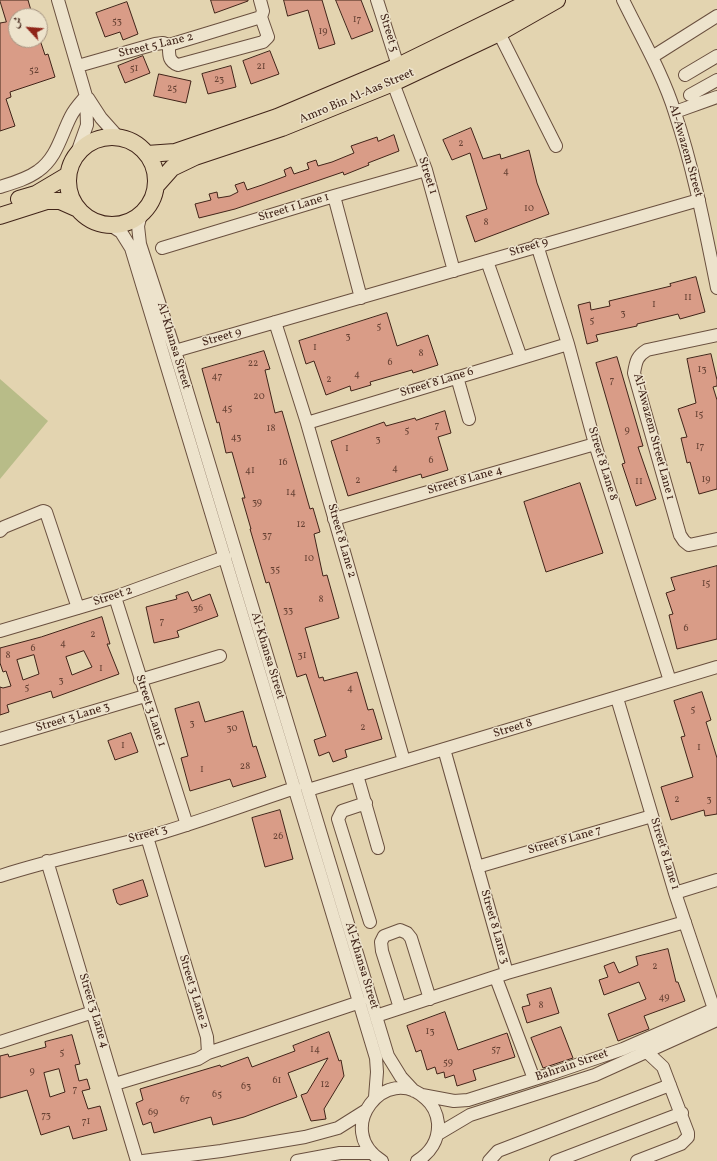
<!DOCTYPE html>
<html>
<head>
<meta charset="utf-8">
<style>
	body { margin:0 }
	#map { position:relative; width:717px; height:1161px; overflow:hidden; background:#e3d4b0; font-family:Vollkorn,Amiri,serif }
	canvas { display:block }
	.north { position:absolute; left:8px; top:8px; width:40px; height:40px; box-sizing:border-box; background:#ede3cc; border:1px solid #a89784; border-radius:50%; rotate:296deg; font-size:11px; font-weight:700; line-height:16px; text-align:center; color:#412419 }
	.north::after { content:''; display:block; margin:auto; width:14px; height:18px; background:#8f2418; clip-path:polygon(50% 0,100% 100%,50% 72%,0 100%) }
</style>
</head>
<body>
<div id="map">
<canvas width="717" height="1161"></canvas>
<div class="north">ش</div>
</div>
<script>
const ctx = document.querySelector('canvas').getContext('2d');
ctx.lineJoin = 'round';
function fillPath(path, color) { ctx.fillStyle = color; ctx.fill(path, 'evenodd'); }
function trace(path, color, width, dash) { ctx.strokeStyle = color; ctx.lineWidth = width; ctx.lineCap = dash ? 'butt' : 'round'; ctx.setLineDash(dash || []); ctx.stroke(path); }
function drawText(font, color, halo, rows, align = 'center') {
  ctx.font = font + ' Vollkorn,serif'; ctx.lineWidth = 3; ctx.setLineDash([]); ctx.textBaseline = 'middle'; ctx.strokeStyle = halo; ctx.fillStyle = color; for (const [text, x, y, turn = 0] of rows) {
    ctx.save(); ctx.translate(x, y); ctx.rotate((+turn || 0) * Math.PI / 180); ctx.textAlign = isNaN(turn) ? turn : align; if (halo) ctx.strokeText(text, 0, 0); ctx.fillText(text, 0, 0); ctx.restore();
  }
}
const green = new Path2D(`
	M0,379L48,421L0,479Z`);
const building = new Path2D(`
	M0,0H28L32,14L16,16V40H40L45,55L48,54L55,77L10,92L11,97L6,99L15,126L0,131V23L6,22Z
	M211,0H248V1L215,13Z
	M284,0H322L335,44L319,49L308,10L288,16Z
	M336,0H361L373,31L352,39Z
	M127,2L138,34L123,40L120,32L105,37L96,13Z
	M270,51L279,74L251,84L243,61Z
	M143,56L150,73L125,83L118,66Z
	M231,66L236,87L208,94L202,74Z
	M159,74L191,81L186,103L154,96Z
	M471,128L483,159L500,154L501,159L529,150L537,183L549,214L475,242L466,216L487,209L470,153L452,160L443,140Z
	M394,135L399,151L368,163L369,165L344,175L343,172L235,209L199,218L195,204L211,200L209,194L217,192L218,198L230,196L238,192L235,185L244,182L247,190L262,185L286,176L284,170L291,167L294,174L309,169L307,163L316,160L318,166L332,162L354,153L351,146L377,137L378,141Z
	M696,277L705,312L680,319L678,314L637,324V326L596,335L598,341L587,344L578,305L590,302L591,310L610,306L609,301L671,286L670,284Z
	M387,313L397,346L428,335L438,365L413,373L412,370L370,382L371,385L351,391L350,386L326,395L314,361L306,364L299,341Z
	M264,351L270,369L265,370L275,413L282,411L310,509L313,508L320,532L314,534L323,576L327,575L339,618L305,628L319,678L323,677L324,681L357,672L368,710L373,709L382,739L345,750L347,757L333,762L329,752L319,756L314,740L326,736L306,674L297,677L269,582L266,583L250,529H251L242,498H245L232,452L226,453L219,422L217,423L202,369Z
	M711,354L717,380V386L713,387L717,400V489L699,494L690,462L687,463L681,438L687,437L678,409L696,403L687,359Z
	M617,357L643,446L638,447L656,499L636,506L622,464L625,463L596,363Z
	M445,411L451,433L438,437L448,470L422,478L421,474L348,496L331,441L384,422L386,426L415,418L416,420Z
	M580,483L603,553L546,572L524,502Z
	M717,566V639L677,649L669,615L673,614L666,593L675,590L671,578Z
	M188,592L192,601L210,594L218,616L177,631L179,637L154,643L146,607L177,599L176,596Z
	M102,617L110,644H107L119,674L53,698L51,691L7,705L9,712L0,715V687L3,688L11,686L6,671L3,672L0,663V648L41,637ZM84,651L92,667L72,675L66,657ZM34,655L39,674L23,680L17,660Z
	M702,692L711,720L706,722L717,758V814L705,816L704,810L671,820L661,787L693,777L681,737L685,736L674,701Z
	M199,702L205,722L243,711L253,747L256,746L266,777L233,787L230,779L190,791L181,758L188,756L175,709Z
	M131,733L138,752L115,760L108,741Z
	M280,810L293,859L265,867L252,818Z
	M143,880L148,896L120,905L117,903L113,890Z
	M668,949L676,982H678L685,1001L644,1016L649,1029L618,1041L608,1014L646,999L639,982L604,995L599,980L608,977L604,966L614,962L619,973L638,965L636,957Z
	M551,988L559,1013L527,1023L522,1007L530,1005L527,995Z
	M445,1012L458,1050L507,1033L515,1057L473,1070L476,1080L457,1086L454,1075L445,1078L444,1072L437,1074L435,1067L427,1070L421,1050L416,1052L407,1026Z
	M561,1027L573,1058L543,1068L531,1038Z
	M329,1032L339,1061L341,1060L344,1076L324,1109L326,1119L311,1121L301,1095L307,1093L328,1058L288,1073L297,1097L244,1117L213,1125L211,1117L154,1133L151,1122L143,1125L136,1103L143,1100L140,1089L220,1065L221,1067L248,1057L252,1067L295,1051L293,1046Z
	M72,1035L80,1064L75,1065L79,1081L87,1079L90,1089L82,1091L88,1109L100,1106L107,1130L73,1139L69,1126L41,1135L27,1090L0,1098V1056L8,1054L9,1057L46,1047L45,1042ZM59,1069L65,1092L50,1097L44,1073Z`);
const minor = new Path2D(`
	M58,0L86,96L87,125L77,153
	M377,0L398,66
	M623,0C641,37 663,74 675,113C694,170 705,229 717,288
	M499,33L556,146
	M169,45C169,55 168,61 178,65L263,42L268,37L261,17
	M652,57L717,16
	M78,66L155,44L163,43L169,45L261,17L263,11L260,0
	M685,75L717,56
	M393,83L426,170L454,271
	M690,95L717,80
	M88,98L101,118L118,137
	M675,112L717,97
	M0,187C13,183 27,179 38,171C57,158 61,135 71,116C75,108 81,102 86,96
	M334,196L361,298
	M141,214L138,226L140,244L175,351L388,1056L401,1077L414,1091
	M110,225L121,232L131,248L376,1058L377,1072L375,1097
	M537,245L568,344L595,444L670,681
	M162,248L334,196L426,170
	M487,261L521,358
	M275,322L307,423L404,761
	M717,335L647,350C637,356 636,361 634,373L680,535L684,541L689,545L717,539
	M175,351L699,200
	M457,377L469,419
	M307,423L568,344
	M334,519L595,444
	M0,531L4,527L43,511L46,512L78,608
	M115,597L187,825
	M0,631L115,597L225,557
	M140,680L220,656
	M617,698L675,893L714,1009
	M0,739L145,696
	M444,749L507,973L685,922
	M357,775L378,848
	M308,790L717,667
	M366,803L342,811L338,819L370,922
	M47,861L137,1161
	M477,867L652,816
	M0,876C49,860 98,850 147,837C197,823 246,804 295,788
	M675,893L717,880
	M496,978L534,1079
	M400,1008L382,951L381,942L384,936L400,930L407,933L411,938L430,999
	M376,1016L507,973
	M0,1042L93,1012
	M208,1053L360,1002
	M115,1084L198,1059L208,1053L207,1037L147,837
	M422,1095L454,1101L468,1100L547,1075L623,1049L717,1008
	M438,1134L470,1115L595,1075L717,1020
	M143,1161L221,1151L305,1137L338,1128L365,1111
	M297,1161L340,1153H371
	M382,1161C332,1130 386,1061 426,1099C433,1105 437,1114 438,1123C439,1140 430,1153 417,1161
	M489,1161L498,1151L670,1085
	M556,1161L682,1113
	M637,1161L681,1144L688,1137V1133L663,1067L648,1053`);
const major = new Path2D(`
	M68 181a44 44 0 1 1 88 0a44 44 0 1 1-88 0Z
	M147,154L175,152L277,117L398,66L533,0
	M156,186L172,168L195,157L282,128L393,83L499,33L557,0
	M19,199L36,194L68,175
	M0,216L47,201H60L78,209`);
const numberNames = [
	["17",357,20],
	["53",117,22],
	["19",323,32],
	["21",261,67],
	["51",134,69],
	["52",34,71],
	["23",219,80],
	["25",172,89],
	["2",461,144],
	["4",506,172],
	["10",529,209],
	["8",486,223],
	["11",688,298],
	["1",654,305],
	["3",623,314],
	["5",592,321],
	["5",379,327],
	["3",348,337],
	["1",315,348],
	["8",421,354],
	["6",390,363],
	["22",253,364],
	["13",702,370],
	["4",357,375],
	["47",217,377],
	["2",329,380],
	["7",612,381],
	["20",259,397],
	["45",227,409],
	["15",699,415],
	["7",437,426],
	["18",271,429],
	["5",407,431],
	["9",627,431],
	["43",236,438],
	["3",378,440],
	["17",700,447],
	["1",347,449],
	["6",431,461],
	["16",283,463],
	["4",395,469],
	["41",250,471],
	["19",706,480],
	["2",358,481],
	["11",639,482],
	["14",291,493],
	["39",257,503],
	["12",301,525],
	["37",267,536],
	["10",309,559],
	["35",275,570],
	["15",706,584],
	["8",321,600],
	["36",198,609],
	["33",288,611],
	["7",162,622],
	["6",686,629],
	["2",93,635],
	["4",63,644],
	["6",33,649],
	["8",8,656],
	["31",302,656],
	["1",101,669],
	["3",61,681],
	["5",27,688],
	["4",350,689],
	["5",693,710],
	["3",192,724],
	["2",363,728],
	["30",232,729],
	["1",123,746],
	["1",699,748],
	["28",245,767],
	["1",202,770],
	["2",677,800],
	["3",709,800],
	["26",278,837],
	["2",655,967],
	["49",664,998],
	["8",541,1006],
	["13",430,1032],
	["14",315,1050],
	["57",496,1050],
	["5",62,1053],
	["59",448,1063],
	["9",32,1072],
	["61",277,1081],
	["12",325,1085],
	["63",246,1087],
	["7",75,1090],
	["65",217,1095],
	["67",185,1100],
	["69",153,1113],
	["73",46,1116],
	["71",86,1122]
];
const streetNames = [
	["Street 5",388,33,73],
	["Street 5 Lane 2",156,46,-13],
	["Amro Bin Al-Aas Street",357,97,-23],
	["Al-Awazem Street",685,151,74],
	["Street 1",427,176,72],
	["Street 1 Lane 1",294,208,-17],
	["Street 9",529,248,-17],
	["Street 9",222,338,-16],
	["Al-Khansa Street",173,346,73],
	["Street 8 Lane 6",437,383,-17],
	["Al-Awazem Street Lane 1",653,437,75],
	["Street 8 Lane 8",602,464,73],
	["Street 8 Lane 4",465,481,-16],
	["Street 8 Lane 2",341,541,74],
	["Street 2",113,597,-18],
	["Al-Khansa Street",267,656,73],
	["Street 3 Lane 1",150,711,72],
	["Street 3 Lane 3",73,718,-17],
	["Street 8",513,729,-17],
	["Street 3",148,835,-15],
	["Street 8 Lane 7",565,841,-16],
	["Street 8 Lane 1",664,854,73],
	["Street 8 Lane 3",494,927,74],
	["Al-Khansa Street",361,966,73],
	["Street 3 Lane 2",193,992,73],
	["Street 3 Lane 4",93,1011,73],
	["Bahrain Street",572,1066,-19]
];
fillPath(green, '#b8bc88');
fillPath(building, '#d99c87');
trace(building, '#412419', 1);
trace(minor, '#6a503f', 14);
trace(major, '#412419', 18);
trace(minor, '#ede3cc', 12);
trace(major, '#e3d4b0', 16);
drawText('10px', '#674234', null, numberNames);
drawText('12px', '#412419', '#ede3cc', streetNames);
</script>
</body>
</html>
